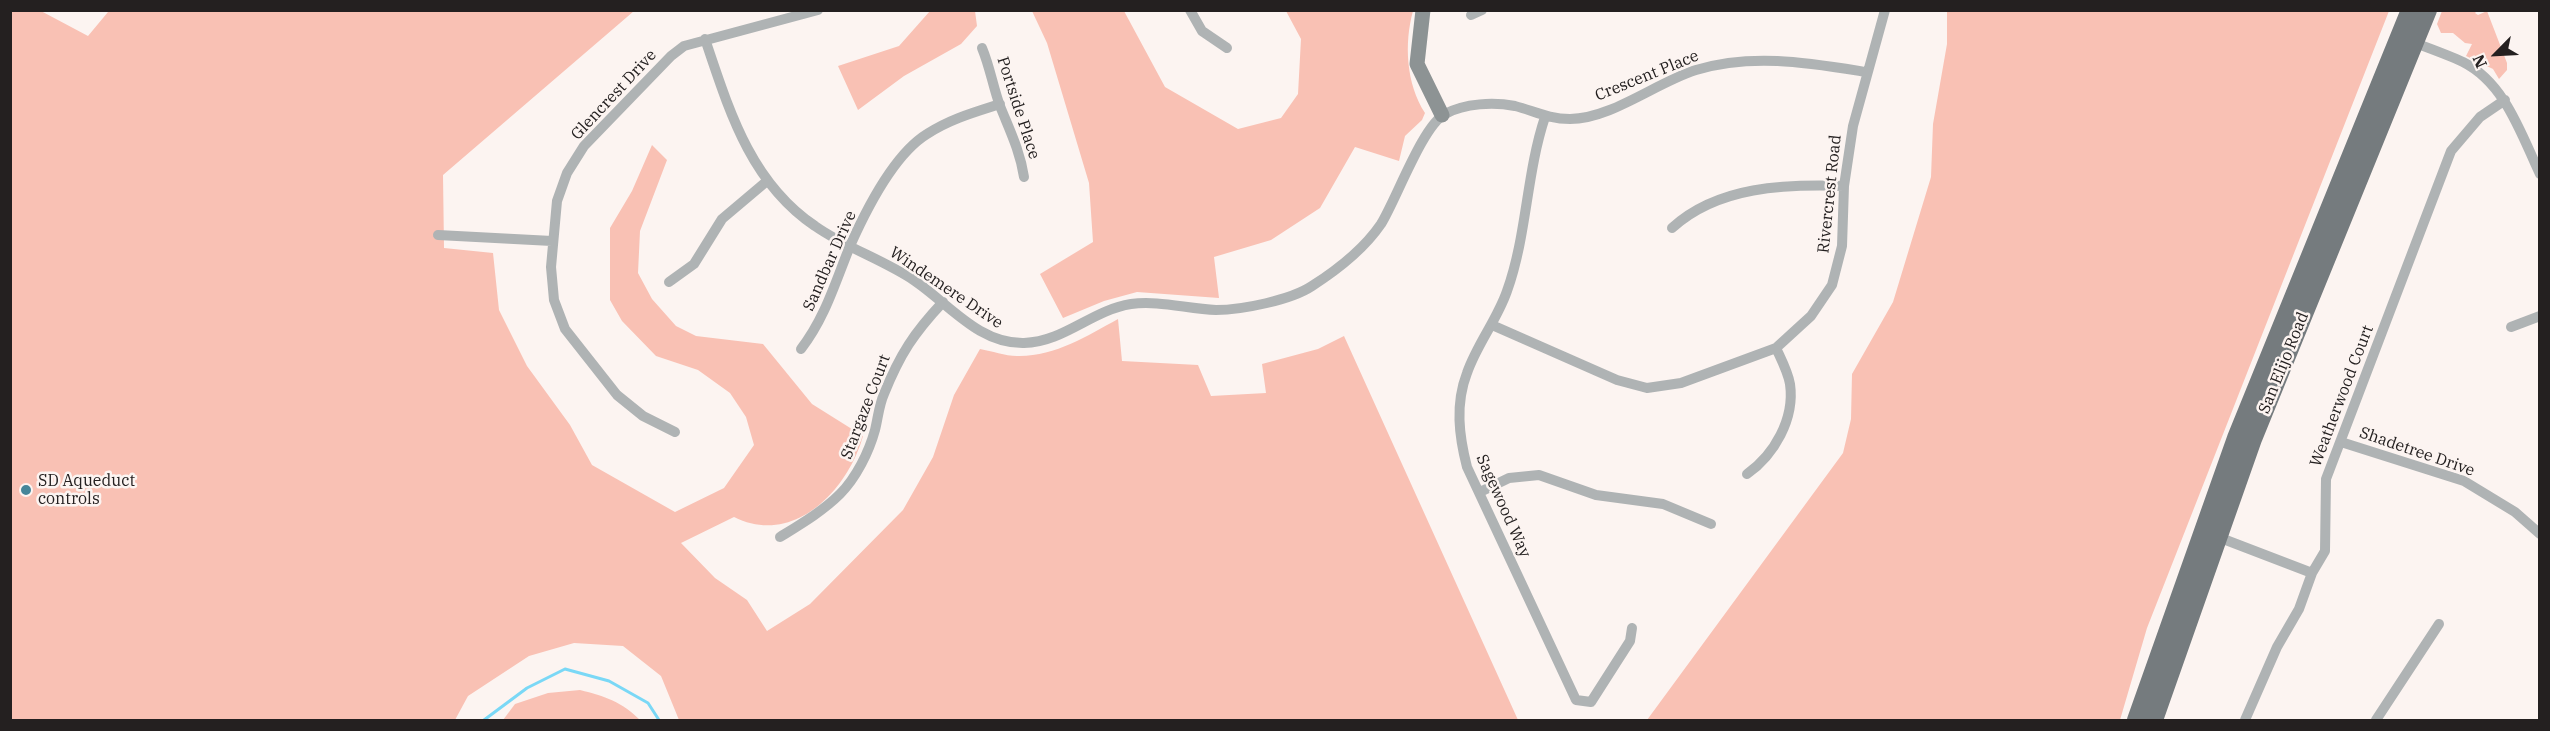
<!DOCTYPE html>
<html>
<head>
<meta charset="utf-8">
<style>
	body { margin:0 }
	#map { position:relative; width:2550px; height:731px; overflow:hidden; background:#fcf4f1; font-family:"IBM Plex Serif",serif }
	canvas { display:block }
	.frame { position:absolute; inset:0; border:12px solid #242020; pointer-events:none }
	.north { position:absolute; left:2466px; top:24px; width:60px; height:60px; -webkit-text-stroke:4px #fcf4f1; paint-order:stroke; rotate:246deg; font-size:16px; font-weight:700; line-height:24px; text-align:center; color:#242020 }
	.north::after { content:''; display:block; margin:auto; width:21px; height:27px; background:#242020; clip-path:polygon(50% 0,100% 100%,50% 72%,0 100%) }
</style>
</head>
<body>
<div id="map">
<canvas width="2550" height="731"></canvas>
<div class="frame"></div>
<div class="north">N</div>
</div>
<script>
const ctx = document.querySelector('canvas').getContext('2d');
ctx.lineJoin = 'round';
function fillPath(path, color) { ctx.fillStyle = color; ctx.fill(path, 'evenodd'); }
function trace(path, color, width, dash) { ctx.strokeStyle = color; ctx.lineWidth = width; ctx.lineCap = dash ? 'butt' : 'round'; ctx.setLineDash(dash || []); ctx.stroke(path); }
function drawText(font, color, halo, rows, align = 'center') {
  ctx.font = font + ' "IBM Plex Serif",serif'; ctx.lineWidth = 5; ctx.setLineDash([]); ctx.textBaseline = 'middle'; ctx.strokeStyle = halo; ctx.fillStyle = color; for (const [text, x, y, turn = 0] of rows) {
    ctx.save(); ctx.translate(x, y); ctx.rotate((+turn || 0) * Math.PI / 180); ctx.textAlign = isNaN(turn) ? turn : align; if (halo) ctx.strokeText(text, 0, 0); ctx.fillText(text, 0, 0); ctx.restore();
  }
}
const green = new Path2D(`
	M229,10L634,11L443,175L444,248L493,253L499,310L527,366L570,425L592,465L675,512L724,488L754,445L746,417L730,393L698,370L656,356L622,321L610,300V228L632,191L652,145L667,160L640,231L638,273L652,299L676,326L696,336L763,344L812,404L863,436C848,490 794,547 734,517L681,543L715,578L747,600L767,631L810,604L903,510L933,457L954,395L980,349C992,351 1005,356 1017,356C1054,357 1087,336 1118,319L1122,361L1198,365L1211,396L1266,393L1262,364L1318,349L1344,336L1518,720H679L661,676L623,646L574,643L529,656L468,696L455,720H11L10,11H41L88,36L108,12Z
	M930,11H975L977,26L961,44L904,76L858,110L838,66L899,46Z
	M1032,11H1124L1165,87L1238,129L1281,118L1298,94L1301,39L1286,11H1413C1404,43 1406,84 1425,113L1422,120L1405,136L1399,161L1355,147L1320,208L1271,240L1214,257L1219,298L1137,292L1104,301L1063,318L1040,274L1093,242L1089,183L1047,43Z
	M1947,11H2389L2147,628L2120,720H1647L1843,453L1851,419L1852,374L1893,302L1931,177L1933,124L1947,44Z
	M2442,11H2477L2475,13L2478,15L2487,11L2507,63V70L2499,79L2493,69L2466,56L2472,44L2465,43L2453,33H2441L2437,24Z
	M580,690C605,696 622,702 640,720H503L515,704L548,693Z`);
const stream = new Path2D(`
	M484,720L527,688L565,669L609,681L648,703L659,720`);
const street = new Path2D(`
	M1190,10L1202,31L1227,48
	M1471,15L1482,10
	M705,39C729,110 750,182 815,226C846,248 884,260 915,281C950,305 979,344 1024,343C1064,342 1092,310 1131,304C1158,300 1188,309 1216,310C1242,310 1291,300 1312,286C1337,270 1364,249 1381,224C1396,200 1423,125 1445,114C1465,103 1494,102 1515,106C1534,111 1549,119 1570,119C1611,119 1657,82 1696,70C1753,53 1809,63 1866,72
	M2415,43C2431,49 2448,55 2463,62C2505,83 2521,134 2540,174
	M982,48C990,67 993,87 1000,106C1010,131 1020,151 1024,177
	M1545,117C1526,174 1527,236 1507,291C1497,320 1477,344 1467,373C1455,404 1459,436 1467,467L1576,700L1591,702L1630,641L1632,628
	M1672,228C1718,186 1785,184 1844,186
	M438,235L552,241
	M669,282L694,264L722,219L767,181
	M1492,325L1617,380L1647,388L1681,383L1776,348L1811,316L1832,285L1842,246L1844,186L1853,126L1885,10
	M2511,327L2540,316
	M801,349C825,318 835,283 850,246C866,210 893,155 927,134C950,119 975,112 1000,104
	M675,432L643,416L617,395L565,329L554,300L551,267L557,201L567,173L584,146L671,56L684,46L818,10
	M2341,442L2464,481L2515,512L2540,534
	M1747,474C1774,455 1795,419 1790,384C1788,372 1781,359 1776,348
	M1480,492L1509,478L1539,475L1596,495L1663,504L1711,524
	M780,537C801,524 823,511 840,494C856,478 869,452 875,430C878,418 879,405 884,394C900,354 914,333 943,302
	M2218,537L2312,573
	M2245,720L2277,647L2299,609L2312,573L2325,551L2326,479L2451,151L2480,117L2505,100
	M2376,720L2439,624`);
const secondary = new Path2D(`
	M1423,10L1417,64L1442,115`);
const primary = new Path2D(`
	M2136,720L2236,438L2410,10
	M2154,720L2253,439L2428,10`);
const markers = [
	[26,490,6,"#458599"]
];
const streetNames = [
	["Crescent Place",1647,76,-22],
	["Glencrest Drive",614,95,-47],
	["Portside Place",1018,108,72],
	["Rivercrest Road",1830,194,-84],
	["Sandbar Drive",830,261,-66],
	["Windemere Drive",946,288,34],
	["San Elijo Road",2284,363,-68],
	["Weatherwood Court",2342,396,-69],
	["Stargaze Court",866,407,-69],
	["Shadetree Drive",2417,452,19],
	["Sagewood Way",1503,506,66]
];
const poiNames = [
	["SD Aqueduct",38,481],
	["controls",38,499]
];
fillPath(green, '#f9c1b4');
trace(stream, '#7ad8f6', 3);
trace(street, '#afb3b4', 10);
trace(secondary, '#8d9394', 15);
trace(primary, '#757b7e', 18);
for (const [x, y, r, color] of markers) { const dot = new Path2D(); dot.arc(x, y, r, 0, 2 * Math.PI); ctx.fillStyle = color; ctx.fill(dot); trace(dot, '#fcf4f1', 2); }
drawText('16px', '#242020', '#fcf4f1', streetNames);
drawText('16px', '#242020', '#fcf4f1', poiNames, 'left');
</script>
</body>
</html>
